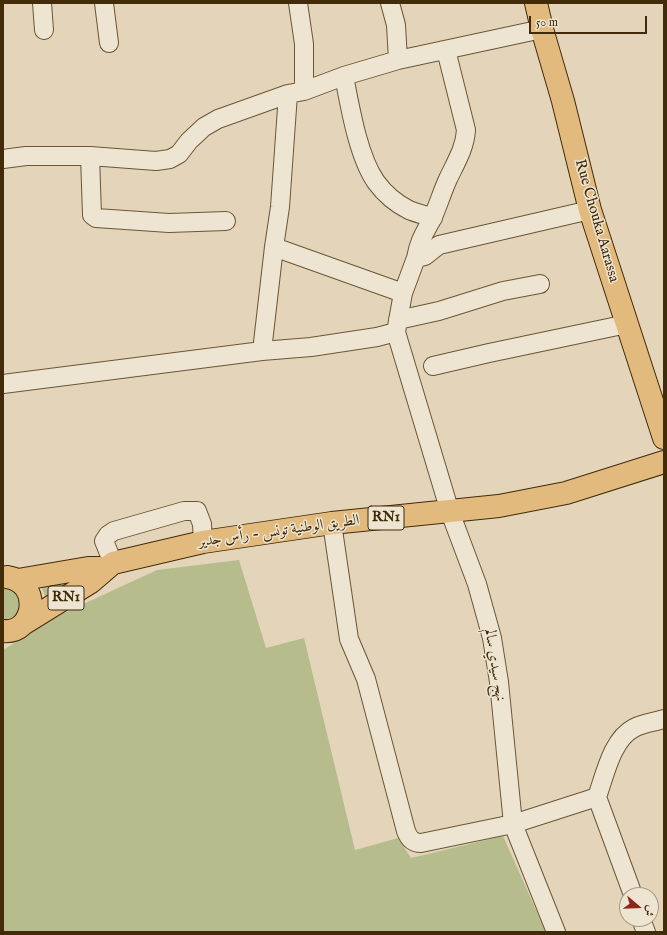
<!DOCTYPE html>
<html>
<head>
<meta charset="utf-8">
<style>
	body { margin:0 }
	#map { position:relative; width:667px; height:935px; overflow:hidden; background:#e4d5ba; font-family:"IM FELL English",Amiri,serif }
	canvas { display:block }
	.frame { position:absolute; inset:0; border:4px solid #422b09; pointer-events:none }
	.north { position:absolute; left:619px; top:887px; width:40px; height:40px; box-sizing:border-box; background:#ede4d2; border:1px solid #a99a82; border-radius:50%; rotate:109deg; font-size:11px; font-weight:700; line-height:16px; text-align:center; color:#422b09 }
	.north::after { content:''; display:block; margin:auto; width:14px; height:18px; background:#8f2418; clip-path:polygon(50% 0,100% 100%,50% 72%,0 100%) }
	.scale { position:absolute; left:529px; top:16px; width:118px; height:18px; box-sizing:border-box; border:2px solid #422b09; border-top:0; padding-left:5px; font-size:12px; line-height:14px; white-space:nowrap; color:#422b09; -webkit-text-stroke:3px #ede4d2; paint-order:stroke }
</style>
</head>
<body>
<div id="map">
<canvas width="667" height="935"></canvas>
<div class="frame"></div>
<div class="north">ش</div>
<div class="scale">50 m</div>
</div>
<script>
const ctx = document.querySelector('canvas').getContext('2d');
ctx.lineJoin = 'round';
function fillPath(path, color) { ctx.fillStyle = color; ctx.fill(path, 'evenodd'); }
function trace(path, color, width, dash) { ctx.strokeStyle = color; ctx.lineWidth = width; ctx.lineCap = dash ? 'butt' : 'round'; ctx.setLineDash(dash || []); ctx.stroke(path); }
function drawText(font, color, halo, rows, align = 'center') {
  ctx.font = font + ' "IM FELL English",Amiri,serif'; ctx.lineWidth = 3; ctx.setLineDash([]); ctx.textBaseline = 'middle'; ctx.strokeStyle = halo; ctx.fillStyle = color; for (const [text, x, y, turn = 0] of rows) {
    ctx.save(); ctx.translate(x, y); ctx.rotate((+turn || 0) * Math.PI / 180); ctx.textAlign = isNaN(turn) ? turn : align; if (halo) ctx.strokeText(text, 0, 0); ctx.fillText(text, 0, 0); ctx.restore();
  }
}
const green = new Path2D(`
	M239,560L266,648L304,638L355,850L398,838L411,858L503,836L546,932H3V650L64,613L157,570Z
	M78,577L46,599L40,583Z
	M3,587H9L19,595C20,607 20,620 3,619Z`);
const minor = new Path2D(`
	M42,3L44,30
	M104,3L109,43
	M298,3L304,44V91
	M390,3L396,25L398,60
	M344,76C350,107 358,156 376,182C384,193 397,204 409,210C416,213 425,215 433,218
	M90,156L92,215L96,218L169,223L226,221
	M3,159L26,156H90L156,161L170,159L179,154L189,141L204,127L218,119L288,94L304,91L344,76L398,60L542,29
	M274,247L403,293
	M416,258C419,241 424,234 432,219C438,206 442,192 448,179C456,162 465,148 466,130L446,50
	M398,320L439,311L503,291L540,284
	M396,332L450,512L477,584L492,638L499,682L513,824L556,932
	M262,351L274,247L280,207L288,94
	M433,366L489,353L627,324
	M3,384L262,351L311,347L377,337L396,332L403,293L416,258L425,256L439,245L590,210
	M332,523L349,639L366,679L406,831C409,839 413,843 421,843L513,824L597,797L633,895
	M113,563L104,541L108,535L114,531L184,511H197L202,524L203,542
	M597,797C605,775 612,739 634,728C643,723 655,722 664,719
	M641,919L646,932`);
const major = new Path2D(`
	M536,3L542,29L563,101L590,210L664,438
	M18,580L88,568H106
	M23,624L91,582L113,563L203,542L332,523L499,506L566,493L664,462
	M3,631C36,634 42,582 7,577`);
const shields = [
	[386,518,36],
	[66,598,36]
];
const shieldNames = [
	["RN1",386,518],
	["RN1",66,598]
];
const streetNames = [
	["Rue Chouka Aarassa",596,221,74],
	["الطريق الوطنية تونس - رأس جدير",279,532,-8],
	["نهج سيدي سالم",494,665,81]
];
fillPath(green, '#b7bc8d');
trace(minor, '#6a5635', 20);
trace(major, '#422b09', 24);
trace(minor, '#ede4d2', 18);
trace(major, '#e2ba7d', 22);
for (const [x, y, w] of shields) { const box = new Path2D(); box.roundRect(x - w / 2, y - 12, w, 24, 3); ctx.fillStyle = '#ede4d2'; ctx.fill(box); trace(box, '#422b09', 1); }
drawText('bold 14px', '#422b09', null, shieldNames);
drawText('15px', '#422b09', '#ede4d2', streetNames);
</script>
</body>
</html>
